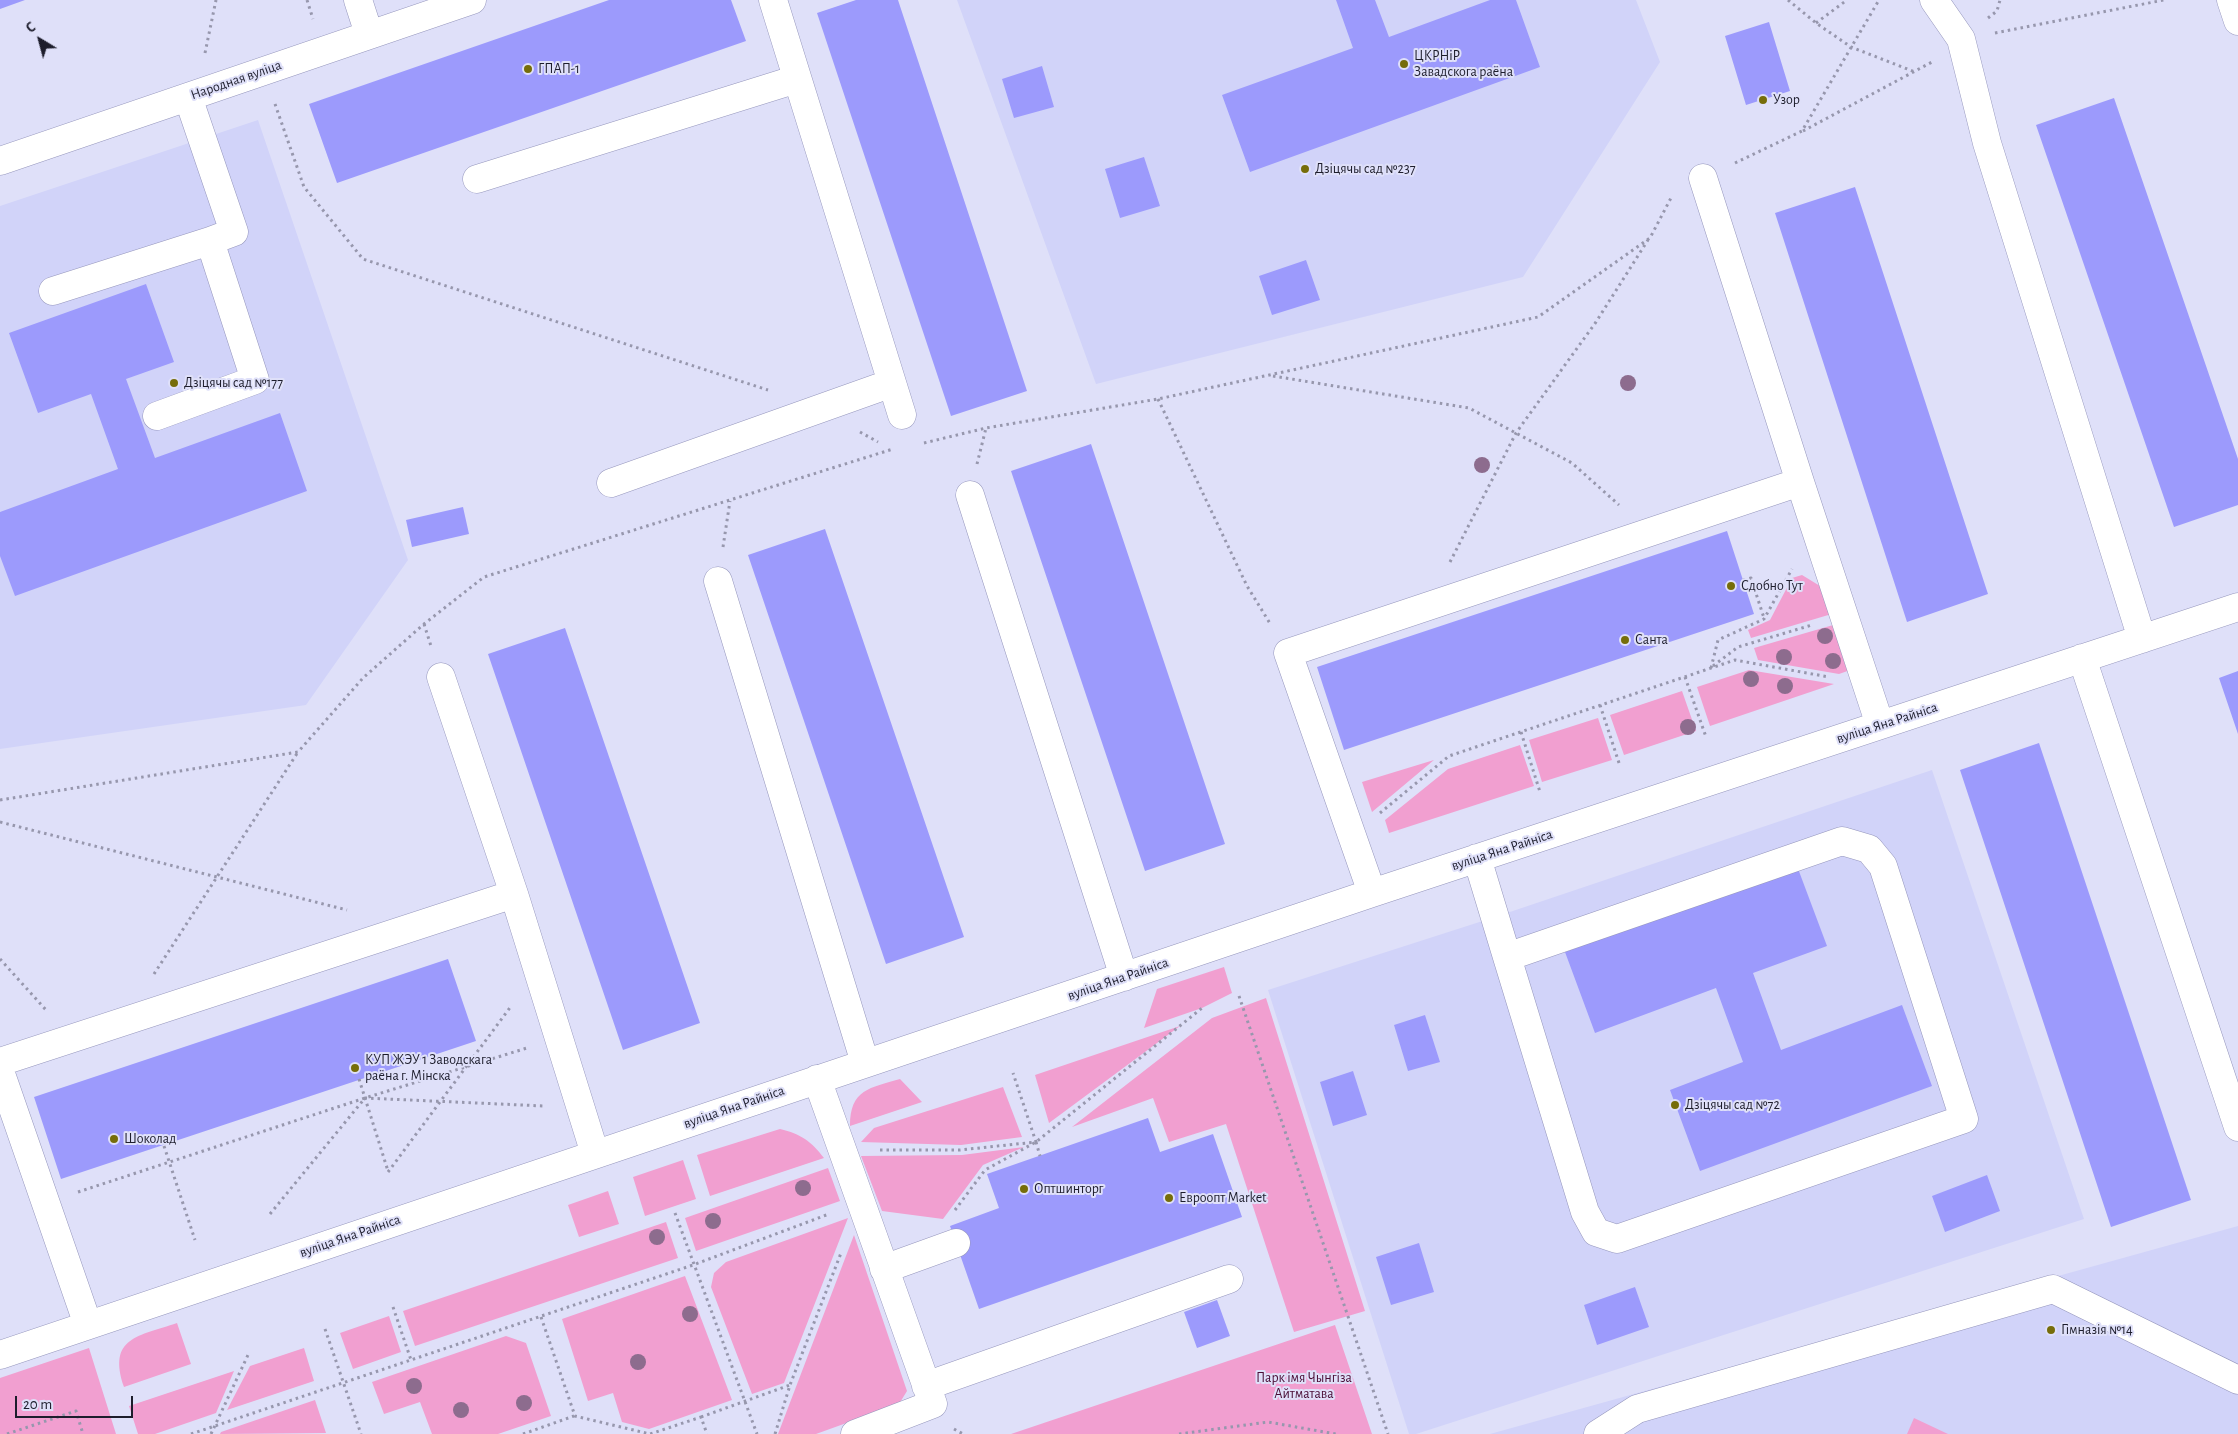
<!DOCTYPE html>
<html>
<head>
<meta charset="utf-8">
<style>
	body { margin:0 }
	#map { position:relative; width:2238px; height:1434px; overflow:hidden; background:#dfe0f9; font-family:"Alegreya Sans",sans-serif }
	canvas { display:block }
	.north { position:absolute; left:15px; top:15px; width:50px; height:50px; -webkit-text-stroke:4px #dfe0f9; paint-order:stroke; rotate:323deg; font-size:14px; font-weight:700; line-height:20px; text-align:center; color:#1d1d2c }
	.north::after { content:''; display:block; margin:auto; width:18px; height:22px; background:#1d1d2c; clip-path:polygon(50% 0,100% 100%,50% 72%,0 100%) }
	.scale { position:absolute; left:15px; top:1396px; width:118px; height:22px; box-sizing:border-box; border:2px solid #1d1d2c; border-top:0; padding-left:6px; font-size:15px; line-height:18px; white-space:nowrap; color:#1d1d2c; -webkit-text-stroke:4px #dfe0f9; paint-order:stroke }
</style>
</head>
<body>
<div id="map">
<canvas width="2238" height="1434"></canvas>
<div class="north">С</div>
<div class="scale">20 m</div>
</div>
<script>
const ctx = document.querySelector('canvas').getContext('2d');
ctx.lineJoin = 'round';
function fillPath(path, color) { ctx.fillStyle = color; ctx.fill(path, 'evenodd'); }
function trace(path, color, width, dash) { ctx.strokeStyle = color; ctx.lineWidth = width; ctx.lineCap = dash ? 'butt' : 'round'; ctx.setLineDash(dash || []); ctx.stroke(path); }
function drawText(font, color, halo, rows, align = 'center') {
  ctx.font = font + ' "Alegreya Sans",sans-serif'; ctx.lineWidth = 4; ctx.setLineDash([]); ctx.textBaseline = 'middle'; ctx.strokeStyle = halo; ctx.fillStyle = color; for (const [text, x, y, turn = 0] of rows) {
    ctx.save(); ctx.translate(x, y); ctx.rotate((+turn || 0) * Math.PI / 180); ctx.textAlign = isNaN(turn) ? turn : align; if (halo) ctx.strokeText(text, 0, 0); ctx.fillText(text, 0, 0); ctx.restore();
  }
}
const built = new Path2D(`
	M957,0H1636L1660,62L1523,277L1096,384Z
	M258,120L408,560L306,705L0,749V206Z
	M1932,770L2084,1219L1416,1434H1409L1268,990L1495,917Z
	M2238,1226V1434H1490Z`);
const green = new Path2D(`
	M1802,575L1820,586L1835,613L1751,638L1748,630L1770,620L1792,578Z
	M1840,623L1856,668L1839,674L1758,660L1754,648Z
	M1749,670L1834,684L1710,726L1697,687Z
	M1682,691L1696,731L1624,755L1610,715Z
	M1598,718L1612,760L1542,782L1529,740Z
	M1520,745L1534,786L1389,833L1385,820L1448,769Z
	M1434,760L1372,812L1362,782Z
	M1224,967L1232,993L1202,1008L1144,1028L1157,989Z
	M1266,998L1365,1311L1294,1332L1226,1124L1169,1142L1153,1098L1072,1127L1212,1018Z
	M1180,1026L1049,1123L1035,1075Z
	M900,1079L922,1102L850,1126C850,1089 870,1088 900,1079Z
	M1003,1087L1022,1137L961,1145L861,1142L874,1128Z
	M780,1129C801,1134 811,1141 824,1158L710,1196L697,1155Z
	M1024,1147L983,1165L943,1219L882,1211L861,1156L962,1155Z
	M683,1160L696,1199L645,1216L633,1177Z
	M828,1168L840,1201L696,1251L685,1218Z
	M608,1191L619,1224L579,1237L568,1205Z
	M848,1218L784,1383L752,1394L711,1287L714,1273L726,1262Z
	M666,1222L678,1258L415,1346L403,1311Z
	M854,1235L907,1391L899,1404L816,1434H778Z
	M685,1276L732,1400L649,1429L622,1422L613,1393L588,1401L562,1319Z
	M389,1316L401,1352L353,1369L340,1333Z
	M177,1323L191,1364L124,1387C107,1337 139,1336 177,1323Z
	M1335,1325L1372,1434H1011Z
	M506,1336L526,1343L551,1416L498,1434H432L420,1402L384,1414L372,1382Z
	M89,1348L116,1434H0V1378Z
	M304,1348L314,1381L227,1410L250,1366Z
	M234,1371L216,1413L155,1434H138L129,1406Z
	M315,1400L326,1433L220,1434L221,1432Z
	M1914,1418L1948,1434H1907Z`);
const building = new Path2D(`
	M0,0H25L0,9Z
	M609,0H731L746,41L337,183L309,104Z
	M856,0H898L1027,391L951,416L817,13Z
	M1336,0H1375L1389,37L1490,0H1516L1540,67L1250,172L1222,95L1353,48Z
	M1769,22L1790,91L1746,105L1725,36Z
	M1042,66L1054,107L1014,118L1002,79Z
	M2114,98L2238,459V505L2174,527L2036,125Z
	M1144,157L1160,206L1120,218L1105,169Z
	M1855,187L1988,594L1907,622L1775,213Z
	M1306,260L1320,300L1272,315L1259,276Z
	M146,284L174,362L126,379L155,458L280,413L307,491L15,596L0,556V512L118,469L91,394L38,413L9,333Z
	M1091,444L1225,844L1145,871L1011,471Z
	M463,507L469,534L412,547L406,520Z
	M825,529L964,937L886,964L748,555Z
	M1727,531L1754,614L1344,750L1317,667Z
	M565,628L700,1023L623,1050L488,654Z
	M2238,671V734L2219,678Z
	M2039,743L2191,1200L2111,1227L1960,770Z
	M1797,866L1827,946L1753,973L1781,1050L1902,1005L1932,1086L1700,1171L1670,1090L1743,1062L1716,988L1595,1033L1565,952Z
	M448,959L476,1041L61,1179L34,1097Z
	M1425,1015L1440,1062L1408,1071L1394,1025Z
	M1353,1071L1367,1115L1333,1126L1320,1082Z
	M1148,1118L1160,1152L1213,1134L1242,1217L979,1309L950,1226L999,1208L987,1174Z
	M1987,1175L2000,1211L1945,1232L1932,1196Z
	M1419,1243L1434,1292L1391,1305L1376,1257Z
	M1635,1287L1649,1327L1597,1345L1584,1305Z
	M1217,1300L1230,1336L1197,1348L1184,1312Z`);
const path = new Path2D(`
	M307,0L313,19
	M1788,0L1816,23L1851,47L1915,72
	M1988,18L1997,11L2000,0
	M1816,23L1847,0
	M1995,33L2164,0
	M205,53L216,0
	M275,104L304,187L363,259L768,390
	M1803,131L1932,62
	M1735,163L1802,131L1879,0
	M1273,376L1469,408L1572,463L1619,505
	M1158,399L1247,586L1271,625
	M860,432L878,442
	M924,443L986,428L1158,399L1538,317L1650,238L1672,196
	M977,464L986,428
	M723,547L730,501
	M1450,562L1516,433L1596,322L1648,240
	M1743,580L1751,578L1764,618
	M424,624L431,646
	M1713,666L1738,647L1812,625
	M1711,668L1718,640L1764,619L1792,569
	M1685,677L1706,737
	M1600,705L1620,766
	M1521,732L1540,792
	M0,800L298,752L363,678L424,624L484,577L893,449
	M1380,813L1449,756L1735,660L1829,677
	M0,822L347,910
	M0,959L46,1010
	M154,974L298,752
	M1239,996L1388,1434
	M359,1079L388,1171
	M1036,1142L1040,1156
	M164,1146L195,1240
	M880,1150H960L1036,1142L1013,1073
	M388,1172L512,1005
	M78,1192L365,1098L527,1048
	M955,1210L985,1170L1036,1142L1202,1008
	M675,1213L757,1434
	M270,1214L365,1098L544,1106
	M393,1307L411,1360
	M541,1317L575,1416L650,1434L701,1417L707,1434
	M325,1329L361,1434
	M701,1417L790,1385
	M954,1429L963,1434
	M7,1434L76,1411L83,1434
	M191,1434L693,1265L829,1214
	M211,1434L248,1355
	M523,1434L574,1416
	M775,1434L790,1385L841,1253
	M1179,1434L1268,1422L1336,1434`);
const minor = new Path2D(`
	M358,0L369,34
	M773,0L902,415
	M1934,0L1961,39L1987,143L2142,639
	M2231,0L2238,21
	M188,97L234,232L210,241
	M0,161L472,0
	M1703,178L1800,482L1880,725
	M477,179L797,79
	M53,291L210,241L255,380L157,416
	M611,483L892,383
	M970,495L1124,977
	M718,581L865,1063
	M2082,658L2238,1127
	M441,677L514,894
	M1477,858L1507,957L1585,1212L1596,1232L1617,1239L1964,1119L1883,866L1869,849L1842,841L1507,957
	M1372,893L1288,653L1800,482
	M0,1062L514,894L595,1154
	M0,1071L88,1325
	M817,1079L933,1404L855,1434
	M884,1269L956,1243
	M0,1355L1372,893L2238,607
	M926,1386L1229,1279
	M1598,1434L1637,1409L2053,1289L2238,1380`);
const trees = [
	[1628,383],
	[1482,465],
	[1825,636],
	[1784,657],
	[1833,661],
	[1751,679],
	[1785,686],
	[1688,727],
	[803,1188],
	[713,1221],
	[657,1237],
	[690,1314],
	[638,1362],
	[414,1386],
	[524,1403],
	[461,1410]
];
const markers = [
	[1404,64,5,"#766d0a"],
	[528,69,5,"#766d0a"],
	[1763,100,5,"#766d0a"],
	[1305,169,5,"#766d0a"],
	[174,383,5,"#766d0a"],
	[1731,586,5,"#766d0a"],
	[1625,640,5,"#766d0a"],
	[355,1068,5,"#766d0a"],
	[1675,1105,5,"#766d0a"],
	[114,1139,5,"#766d0a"],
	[1024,1189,5,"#766d0a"],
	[1169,1198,5,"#766d0a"],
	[2051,1330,5,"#766d0a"]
];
const poiNames = [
	["ЦКРНіР",1414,56],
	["Завадскога раёна",1414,72],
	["ГПАП-1",538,69],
	["Узор",1773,100],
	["Дзіцячы сад №237",1315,169],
	["Дзіцячы сад №177",184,383],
	["Сдобно Тут",1741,586],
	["Санта",1635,640],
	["КУП ЖЭУ 1 Заводскага",365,1060],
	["раёна г. Мінска",365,1076],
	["Дзіцячы сад №72",1685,1105],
	["Шоколад",124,1139],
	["Оптшинторг",1034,1189],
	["Евроопт Market",1179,1198],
	["Гімназія №14",2061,1330]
];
const streetNames = [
	["Народная вуліца",236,80,-19],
	["вуліца Яна Райніса",1887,723,-18],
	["вуліца Яна Райніса",1502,850,-18],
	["вуліца Яна Райніса",1118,979,-19],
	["вуліца Яна Райніса",734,1107,-19],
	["вуліца Яна Райніса",350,1236,-19]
];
const parkNames = [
	["Парк імя Чынгіза",1304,1378],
	["Айтматава",1304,1394]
];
fillPath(built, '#d1d3f9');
fillPath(green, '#f19fd0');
fillPath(building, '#9c9afc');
trace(minor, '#9697bd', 29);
trace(path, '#9797ad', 3, [2.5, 4]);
trace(minor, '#fff', 28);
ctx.fillStyle = '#8d6c8e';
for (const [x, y] of trees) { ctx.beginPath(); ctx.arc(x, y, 8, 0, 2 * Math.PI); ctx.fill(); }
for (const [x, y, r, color] of markers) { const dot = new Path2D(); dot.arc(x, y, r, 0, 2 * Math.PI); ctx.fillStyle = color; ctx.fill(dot); trace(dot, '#dfe0f9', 2); }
drawText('14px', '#1d1d2c', '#dfe0f9', poiNames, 'left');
drawText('14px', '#1d1d2c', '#dfe0f9', streetNames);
drawText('14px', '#4a0d36', '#dfe0f9', parkNames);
</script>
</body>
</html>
